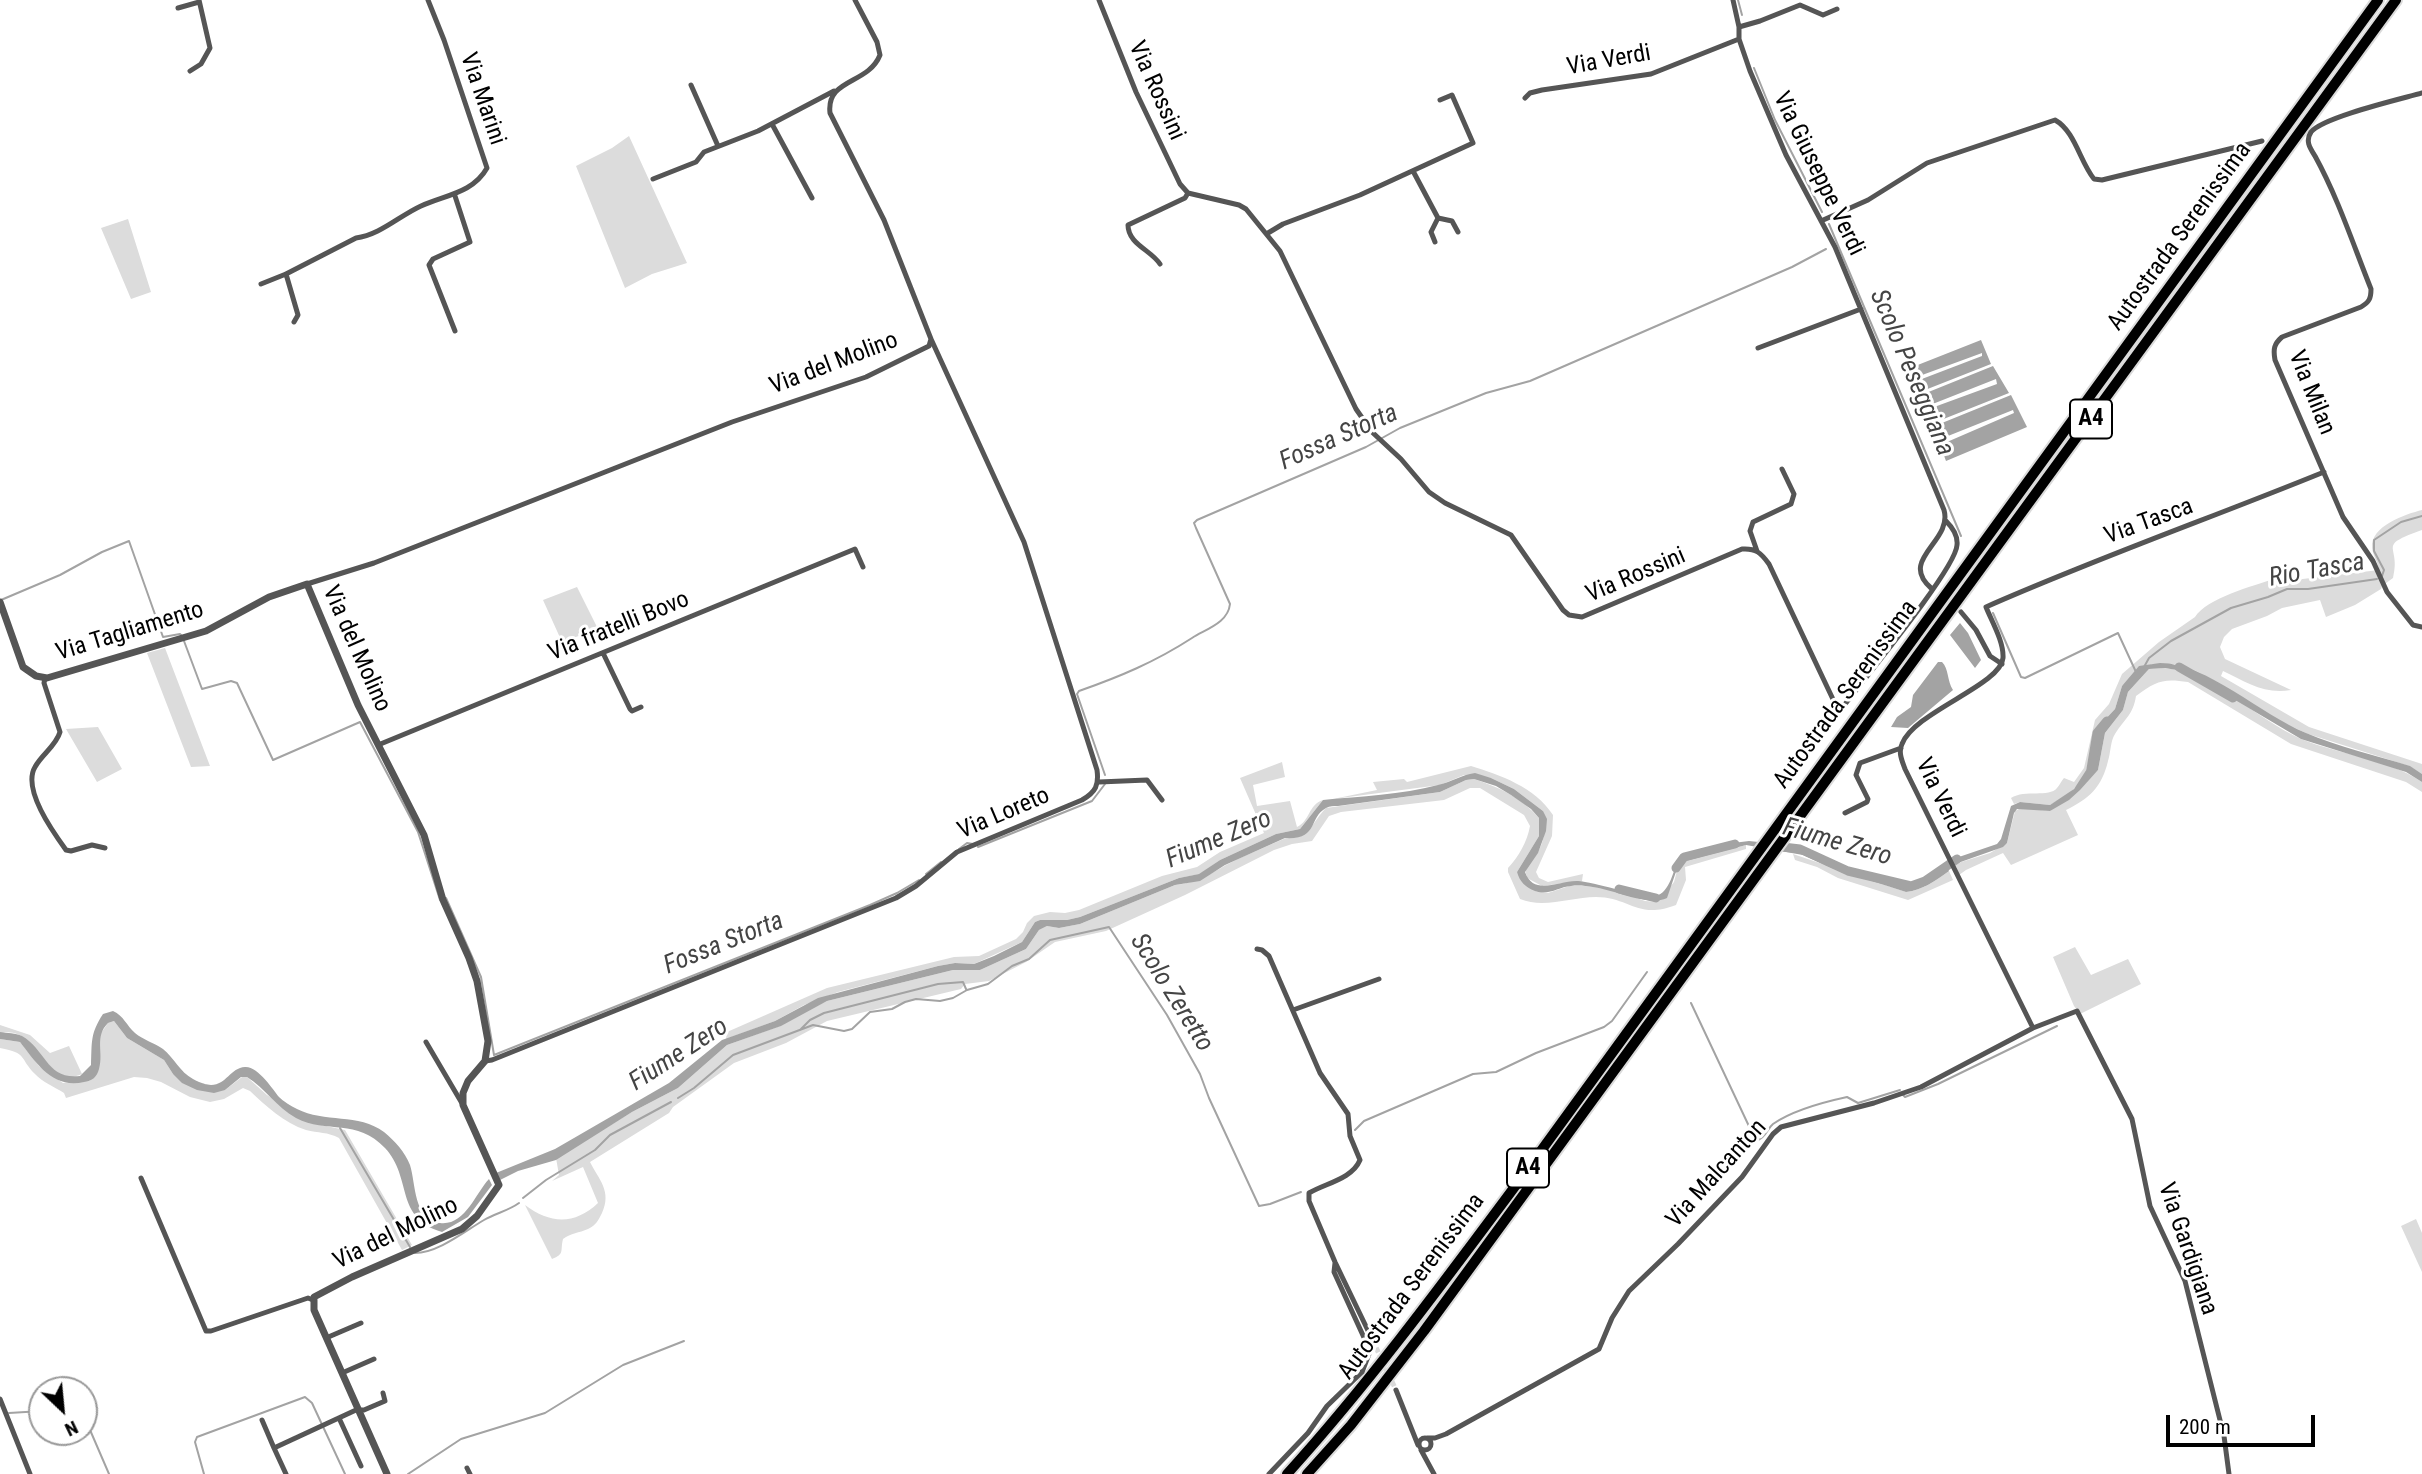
<!DOCTYPE html>
<html>
<head>
<meta charset="utf-8">
<style>
	body { margin:0 }
	#map { position:relative; width:2422px; height:1474px; overflow:hidden; background:#fff; font-family:"Roboto Condensed",sans-serif }
	canvas { display:block }
	.north { position:absolute; left:28px; top:1376px; width:70px; height:70px; box-sizing:border-box; background:#fff; border:2px solid #999; border-radius:50%; rotate:154deg; font-size:19px; font-weight:700; line-height:28px; text-align:center; color:#000 }
	.north::after { content:''; display:block; margin:auto; width:24px; height:32px; background:#000; clip-path:polygon(50% 0,100% 100%,50% 72%,0 100%) }
	.scale { position:absolute; left:2166px; top:1415px; width:149px; height:32px; box-sizing:border-box; border:4px solid #000; border-top:0; padding-left:9px; font-size:21px; line-height:24px; white-space:nowrap; color:#000; -webkit-text-stroke:5px #fff; paint-order:stroke }
</style>
</head>
<body>
<div id="map">
<canvas width="2422" height="1474"></canvas>
<div class="north">N</div>
<div class="scale">200 m</div>
</div>
<script>
const ctx = document.querySelector('canvas').getContext('2d');
ctx.lineJoin = 'round';
function fillPath(path, color) { ctx.fillStyle = color; ctx.fill(path, 'evenodd'); }
function trace(path, color, width, dash) { ctx.strokeStyle = color; ctx.lineWidth = width; ctx.lineCap = dash ? 'butt' : 'round'; ctx.setLineDash(dash || []); ctx.stroke(path); }
function drawText(font, color, halo, rows, align = 'center') {
  ctx.font = font + ' "Roboto Condensed",sans-serif'; ctx.lineWidth = 6; ctx.setLineDash([]); ctx.textBaseline = 'middle'; ctx.strokeStyle = halo; ctx.fillStyle = color; for (const [text, x, y, turn = 0] of rows) {
    ctx.save(); ctx.translate(x, y); ctx.rotate((+turn || 0) * Math.PI / 180); ctx.textAlign = isNaN(turn) ? turn : align; if (halo) ctx.strokeText(text, 0, 0); ctx.fillText(text, 0, 0); ctx.restore();
  }
}
const green = new Path2D(`
	M629,136L687,263L652,274L625,288L576,166L612,148Z
	M128,219L151,292L131,299L101,228Z
	M2422,510V530C2374,547 2402,544 2393,578L2382,586L2381,589L2355,605L2326,617L2320,600L2282,608L2267,616L2232,629L2224,637L2220,647L2225,659L2291,690C2265,695 2246,682 2223,671L2221,676L2309,727L2422,764V774L2409,766L2308,734L2280,721L2179,664H2152L2122,686L2115,709L2100,725L2094,758L2080,782L2069,794L2050,805L2020,802L2014,804L2011,798C2025,789 2049,798 2057,788C2060,785 2061,781 2064,778L2074,782L2084,768L2095,720L2109,704L2122,674L2159,642L2195,617C2207,598 2253,586 2274,579L2277,582L2379,570C2378,563 2373,555 2372,548C2370,526 2406,514 2422,510Z
	M577,587L598,629L562,642L543,600Z
	M165,648L210,766L191,767L147,653Z
	M2164,668C2210,672 2259,720 2301,739C2340,755 2387,758 2422,782V792L2406,782L2291,744L2188,682C2163,678 2156,681 2136,696C2133,715 2125,718 2115,734C2110,742 2111,752 2108,761C2102,787 2089,799 2066,810L2078,835L2011,865L2003,853L1966,870L1959,875L1955,864L1990,853L2007,843L2015,811L2021,808L2050,811L2098,770L2105,733L2123,710L2128,692L2149,669Z
	M98,727L122,769L97,782L66,729Z
	M1282,762L1285,777L1253,785L1257,806L1290,801L1297,827C1310,821 1308,805 1323,800L1300,829L1276,834L1220,860L1200,874L1179,878L1080,917L1067,920H1040L1035,922L1022,942L974,964L955,963L938,966L838,992L804,1005L775,1021L726,1039L727,1032L827,988L954,957L979,956L1016,939L1023,932L1027,923L1034,916L1050,912L1065,913L1079,910L1162,876L1197,867L1220,852L1264,833L1240,778Z
	M1471,766C1500,775 1535,787 1553,815L1552,836L1536,872L1539,878L1548,882L1583,874L1582,881L1542,886L1527,878L1525,869C1543,849 1547,837 1543,811L1514,789L1491,778L1464,775L1440,785L1333,799L1377,790L1373,782L1404,779L1407,782Z
	M1474,779C1499,787 1522,798 1539,818V836L1517,872L1537,892L1548,893L1569,886H1585L1611,889L1645,901L1658,902L1674,882L1679,863L1746,845V849L1685,867L1686,880L1676,905C1637,920 1630,897 1596,897C1571,897 1544,909 1520,899L1508,872V868C1519,856 1527,842 1530,826L1524,815L1480,788H1470L1444,800L1341,812L1329,816L1312,841L1292,844L1274,850L1185,895L1106,931L1055,942L1026,962L989,981L965,984L961,989L827,1021L786,1043L734,1063L673,1107L669,1113L590,1162C599,1180 612,1191 602,1213C598,1221 596,1225 588,1229C579,1233 571,1233 563,1239C560,1251 565,1254 552,1259L525,1205C550,1224 575,1225 598,1203L583,1167L552,1181L559,1175L556,1158L632,1112L678,1088L727,1045L780,1026L810,1009L827,1001L953,970H980L1026,949L1039,930L1047,926L1059,928L1080,924L1175,885C1195,883 1209,875 1226,865C1245,855 1266,847 1286,838C1310,839 1312,822 1326,808L1440,792L1466,780Z
	M1793,854L1906,892C1923,890 1935,881 1949,871L1953,880L1908,900L1838,878L1817,867L1795,860Z
	M2075,947L2091,975L2128,959L2141,984L2080,1014L2074,1006L2053,957Z
	M114,1021L127,1038L164,1060L173,1074L225,1090L242,1077H247L267,1095L312,1123L345,1130L412,1245L402,1250L339,1138C328,1132 318,1133 306,1130C284,1123 266,1106 250,1091L243,1088L224,1099L210,1102L190,1097L161,1082L147,1078L134,1077L66,1098L64,1093C55,1087 42,1082 35,1074C19,1058 28,1053 0,1048V1039L20,1042L39,1066L63,1083L90,1081L99,1036L108,1023Z
	M0,1025L30,1035L50,1053L69,1046L82,1074C51,1088 41,1043 17,1034C12,1032 5,1032 0,1032Z
	M2416,1219L2422,1233V1272L2401,1226Z`);
const water = new Path2D(`
	M1981,340L1991,364L1925,390L1926,393L1993,366L2009,393L1936,422L1937,425L2011,395L2027,427L1946,461L1940,445L2014,413L2013,410L1938,440L1926,410L1997,384L1996,379L1925,407L1914,382L1982,356V353L1914,378H1908L1905,370Z
	M1960,623L1968,633L1981,660L1975,668L1950,635Z
	M1938,662H1942C1949,669 1947,681 1953,690L1908,728L1891,727L1897,717L1911,707L1913,695Z
	M2160,663C2207,663 2261,715 2306,733C2339,747 2375,755 2410,766L2422,774V782L2406,772L2301,739L2188,672L2165,668L2149,669L2128,692L2123,710L2105,733L2098,770L2080,790L2069,800L2050,811L2017,809L2014,813L2007,843L2003,847L1955,864L1953,859L1997,844L2001,839L2011,806L2020,802L2050,805L2074,789L2094,758L2100,725L2115,709L2122,686L2139,666Z
	M1475,773L1491,778L1514,789L1543,811L1547,819L1546,831L1538,853L1525,872C1534,897 1559,880 1578,881C1595,882 1645,899 1656,896C1670,892 1673,871 1678,860L1733,843L1749,841L1768,843L1798,849L1848,871L1907,888L1922,885L1946,866L1949,871C1935,881 1923,890 1906,892L1832,868L1803,855L1746,845L1679,863L1667,898C1647,907 1616,890 1593,887C1586,886 1579,885 1571,886C1558,887 1549,896 1535,891C1525,887 1520,882 1517,872L1539,836V818L1531,809L1511,795L1496,786L1474,779L1466,780L1440,792L1338,806C1334,806 1330,806 1326,808C1308,818 1319,840 1285,838L1225,865L1200,881L1175,885L1080,924L1059,928L1047,926L1039,930L1026,949L980,970H953L827,1001L781,1026L727,1045L678,1088L632,1112L556,1160L518,1171L500,1180L496,1173L555,1149L669,1083L722,1040L775,1021L818,998L938,966L955,963L974,964L994,956L1022,942L1035,922L1040,920H1067L1080,917L1179,878L1199,874L1220,860L1276,834L1300,829L1323,800C1361,796 1401,795 1438,785C1451,782 1461,775 1475,773Z
	M113,1011C124,1016 126,1025 135,1033C143,1040 155,1043 163,1049C174,1058 180,1072 193,1079C225,1097 226,1068 245,1067C258,1066 274,1091 279,1097C283,1101 291,1106 297,1109C324,1123 359,1113 384,1132C395,1141 405,1152 410,1165C416,1184 413,1219 440,1223C465,1226 475,1194 489,1179L492,1185L468,1217L442,1232C394,1218 413,1178 385,1148C357,1118 327,1134 296,1118C276,1107 265,1088 247,1077H241L225,1090L214,1093L197,1090L182,1083L173,1074L164,1060L127,1038L114,1021L108,1023C94,1037 104,1052 99,1069C97,1077 92,1081 84,1082C53,1089 37,1064 20,1042L0,1039V1032C8,1033 15,1033 22,1036C46,1050 47,1080 80,1076L91,1065C92,1042 90,1034 103,1014Z`);
const stream = new Path2D(`
	M1738,0L1742,15
	M1754,68L1775,120L1822,212
	M1829,224L1961,536
	M2382,576L2384,570L2374,551V540L2401,522L2422,516
	M1,600L60,575L102,552L129,541L163,637L180,634L182,636
	M1993,613L2021,677L2025,678L2118,633L2136,672
	M184,641L202,689L231,681L237,683L273,760L360,722L418,832L440,900
	M2144,667L2149,658L2171,641L2231,608L2268,597L2287,589H2308L2377,579
	M1105,775L1077,694L1079,691C1119,677 1155,662 1192,638C1206,629 1228,623 1230,604L1196,528L1194,523L1197,520L1366,447L1400,428L1486,393L1530,381L1792,267L1826,249
	M978,847L1092,801L1105,784
	M959,849L967,843L973,844
	M926,874L941,862
	M446,898L481,977L494,1055L870,905L897,893L919,880
	M1691,1003L1755,1139L1758,1140C1766,1137 1767,1129 1773,1124C1793,1110 1824,1102 1847,1097L1858,1103L1900,1090
	M800,1030L810,1020L824,1013L938,984L963,982L966,989
	M1903,1095L1905,1097L1938,1084L2057,1026
	M678,1098L694,1088L733,1055L813,1025L844,1031L852,1029L870,1012L892,1009L905,1002L916,999L940,1001L953,998L967,990L988,984L1012,966L1029,959L1050,940L1109,927L1167,1015L1200,1074L1209,1098L1259,1206L1270,1204L1301,1192
	M340,1128L410,1247
	M1355,1130L1364,1121L1473,1074L1496,1072L1536,1053L1604,1027L1612,1021L1647,972
	M523,1198L546,1180L595,1150L610,1135L671,1102
	M415,1253C438,1253 465,1231 484,1220C496,1213 508,1211 519,1203
	M9,1413L42,1411
	M84,1416L109,1474
	M204,1474L195,1442L197,1437L305,1397L312,1403L345,1474
	M408,1474L461,1439L545,1413L623,1365L684,1341`);
const river = new Path2D(`
	M2179,667L2233,698
	M2091,769L2097,733L2107,721
	M1783,847L1800,849L1848,871L1911,886L1925,881L1957,859
	M1676,868L1684,857L1735,844
	M1619,889L1656,898`);
const minorTunnel = new Path2D(`
	M1373,1341L1396,1390`);
const minor = new Path2D(`
	M1099,0L1136,92L1180,184L1188,193L1239,205L1246,209L1280,251L1356,409L1372,432L1401,459L1429,492L1445,503L1511,535L1563,610L1569,615L1582,617L1742,549C1756,548 1761,553 1769,564L1839,712C1859,685 1956,569 1957,545C1958,536 1952,527 1946,521
	M1733,0L1739,27V39L1750,71L1786,155L1835,247L1944,510C1953,542 1898,559 1931,588
	M178,8L199,2
	M1739,27L1760,21L1800,5L1823,15L1837,9
	M190,71L201,64L210,48L199,0
	M691,85L718,146
	M2422,93C2401,99 2323,117 2311,132C2305,141 2310,148 2315,156C2338,198 2353,244 2371,289C2371,299 2369,302 2361,307L2282,337C2274,344 2273,349 2275,360L2343,517L2373,561L2387,592L2413,625L2422,627
	M1525,98L1530,93L1542,90L1651,74L1739,39
	M772,124L812,198
	M1413,171L1438,218L1452,221L1458,232
	M653,179L696,162L704,152L758,131L834,91
	M1821,221L1868,200L1927,163L2055,120C2075,131 2080,162 2094,179L2102,180L2262,141
	M1268,233L1283,224L1360,195L1473,143L1452,95L1440,100
	M1435,242L1431,232L1438,218
	M1160,264C1151,250 1128,244 1128,225L1185,198L1188,193
	M286,274L298,315L294,322
	M261,284L286,274L356,238C380,235 399,216 421,206C445,195 473,193 487,168L444,40L428,0
	M455,331L429,265L433,259L470,242L455,196
	M1758,348L1861,309
	M1757,551L1750,531L1753,522L1791,504L1794,494L1782,469
	M307,584L374,563L732,422L866,377L929,346L931,339L884,220L830,113C826,78 868,85 880,55L877,42L855,0
	M1961,612L1976,630L1990,656L2002,664
	M603,653L630,709L632,711L641,707
	M45,678L44,683L60,732C56,746 42,754 35,767C22,789 53,832 66,850L71,851L92,845L105,848
	M378,745L855,549L863,567
	M1099,782L1147,780L1162,800
	M1845,813L1867,802L1868,799L1856,775L1860,763L1901,748
	M1257,949L1262,950L1269,956L1320,1073L1348,1114L1350,1136L1360,1160C1352,1179 1326,1183 1309,1193V1201L1335,1262L1373,1341
	M1293,1010L1379,979
	M2033,1028L2077,1011L2132,1119L2150,1206L2185,1281L2224,1436L2229,1474
	M426,1042L463,1105
	M485,1061L492,1060L896,898L916,886L957,852L1082,800C1096,792 1099,785 1097,770L1024,542L931,339
	M141,1178L206,1331H211L308,1298L313,1300
	M326,1338L361,1323
	M342,1373L374,1359
	M1396,1390L1418,1445
	M0,1399L30,1474
	M339,1418L361,1466
	M262,1420L274,1448
	M1419 1444a6 6 0 1 1 12 0a6 6 0 1 1-12 0Z
	M1427,1438H1435L1446,1434L1599,1349L1612,1318L1629,1291L1678,1244L1742,1177L1773,1134L1781,1127L1874,1103L1921,1087L2033,1028L1905,769C1902,761 1898,752 1902,744C1914,712 2001,685 2003,658C2004,642 1992,622 1986,607C2097,558 2211,518 2324,472
	M1421,1450L1434,1474
	M467,1468L470,1474
	M286,1474L274,1448L356,1410H364L385,1401L383,1393
	M1269,1474L1308,1433L1327,1406L1362,1372L1369,1354L1366,1342L1334,1272L1335,1263`);
const tertiary = new Path2D(`
	M0,602L23,667L36,676L47,678L206,631L269,597L307,584L358,705L424,835L443,900L469,958L477,981L488,1041L485,1061L468,1081L463,1093V1105L499,1185L477,1216L462,1229L352,1277L314,1297V1310L387,1474`);
const motorway = new Path2D(`
	M1287,1474C1372,1380 1446,1279 1522,1177L2378,0
	M1307,1474L1351,1425L1424,1331L2396,0`);
const shields = [
	[2091,419,42],
	[1528,1168,42]
];
const shieldNames = [
	["A4",2091,419],
	["A4",1528,1168]
];
const streetNames = [
	["Via Verdi",1609,61,-10],
	["Via Rossini",1156,91,66],
	["Via Marini",482,99,71],
	["Via Giuseppe Verdi",1818,174,64],
	["Autostrada Serenissima",2180,237,-54],
	["Via del Molino",834,364,-21],
	["Via Milan",2311,393,68],
	["Via Tasca",2149,522,-20],
	["Via Rossini",1636,576,-23],
	["Via fratelli Bovo",619,627,-22],
	["Via Tagliamento",130,632,-17],
	["Via del Molino",356,649,66],
	["Autostrada Serenissima",1846,695,-54],
	["Via Verdi",1940,798,64],
	["Via Loreto",1004,814,-23],
	["Via Malcanton",1717,1174,-48],
	["Via del Molino",396,1234,-26],
	["Via Gardigiana",2187,1249,71],
	["Autostrada Serenissima",1412,1287,-53]
];
const waterNames = [
	["Scolo Peseggiana",1911,373,67],
	["Fossa Storta",1339,438,-24],
	["Rio Tasca",2317,571,-10],
	["Fiume Zero",1219,840,-23],
	["Fiume Zero",1837,843,16],
	["Fossa Storta",724,944,-22],
	["Scolo Zeretto",1171,993,58],
	["Fiume Zero",679,1055,-33]
];
fillPath(green, '#dcdcdc');
fillPath(water, '#a3a3a3');
trace(stream, '#a3a3a3', 2);
trace(river, '#a3a3a3', 9);
trace(minorTunnel, '#d9d9d9', 5, [5, 2.5]);
trace(motorway, '#dbdbdb', 14);
trace(minor, '#555', 5);
trace(tertiary, '#555', 7);
trace(motorway, '#000', 10);
for (const [x, y, w] of shields) { const box = new Path2D(); box.roundRect(x - w / 2, y - 19.5, w, 39, 5); ctx.fillStyle = '#fff'; ctx.fill(box); trace(box, '#000', 2); }
drawText('bold 23px', '#000', null, shieldNames);
drawText('24px', '#000', '#fff', streetNames);
drawText('italic 26px', '#444', '#fff', waterNames);
</script>
</body>
</html>
